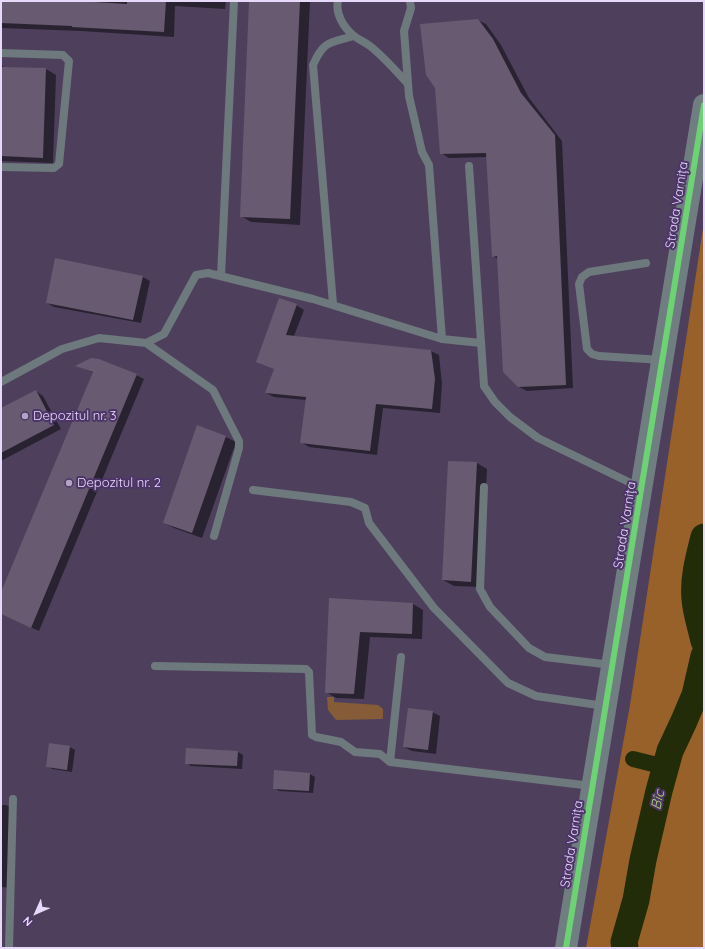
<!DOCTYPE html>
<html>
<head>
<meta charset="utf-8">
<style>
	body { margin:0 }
	#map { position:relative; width:705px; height:949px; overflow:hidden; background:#4e405d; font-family:Quicksand,sans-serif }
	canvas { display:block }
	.frame { position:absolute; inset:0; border:2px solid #e6d9f9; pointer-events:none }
	.north { position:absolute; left:16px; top:893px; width:40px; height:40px; -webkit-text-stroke:3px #4d3469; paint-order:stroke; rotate:225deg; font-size:11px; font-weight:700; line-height:16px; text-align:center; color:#e6d9f9 }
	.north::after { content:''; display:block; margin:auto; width:14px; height:18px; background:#e6d9f9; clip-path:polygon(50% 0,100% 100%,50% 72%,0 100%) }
</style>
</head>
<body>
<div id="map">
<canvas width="705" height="949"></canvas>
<div class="frame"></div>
<div class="north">N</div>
</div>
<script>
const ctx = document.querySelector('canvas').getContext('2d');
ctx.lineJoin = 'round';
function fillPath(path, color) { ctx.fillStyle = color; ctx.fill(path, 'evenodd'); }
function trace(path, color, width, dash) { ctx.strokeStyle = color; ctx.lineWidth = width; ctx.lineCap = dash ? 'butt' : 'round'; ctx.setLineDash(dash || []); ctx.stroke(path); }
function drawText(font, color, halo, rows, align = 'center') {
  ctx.font = font + ' Quicksand,sans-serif'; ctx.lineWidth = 4; ctx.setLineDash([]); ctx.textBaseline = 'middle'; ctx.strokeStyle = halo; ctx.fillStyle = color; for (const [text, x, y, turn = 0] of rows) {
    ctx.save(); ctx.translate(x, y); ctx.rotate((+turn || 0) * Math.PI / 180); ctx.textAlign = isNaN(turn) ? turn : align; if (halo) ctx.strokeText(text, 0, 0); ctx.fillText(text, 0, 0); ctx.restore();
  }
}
const green = new Path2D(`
	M327,697H334V702L378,705L383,709V718L382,719L336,720L328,710Z`);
const forest = new Path2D(`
	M704,222V948H586L630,705Z`);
const shadow = new Path2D(`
	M1,1H226L225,9L175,6L174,37L81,31L1,28Z
	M250,1H310L300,225L251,222L241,216Z
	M478,20L486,24L501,45L529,98L562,141L573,388L527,391L519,387L498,259L493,256L488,157L449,158L441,153Z
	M1,64L3,66V68L46,69L56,75L53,163L1,161Z
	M143,277L150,281L141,323L54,307L47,303Z
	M296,305L304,310L294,336L431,351L439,355L442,384L440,413L383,408L377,455L309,447L301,442L306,400L274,397L266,393L275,369L257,361Z
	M77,366L136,375L144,379L39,631L1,614V595L94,373Z
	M36,391L43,396L61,429L1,461V409Z
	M226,437L236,442L202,538L174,528L164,523Z
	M449,462L477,463L487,469L481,587L454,586L443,580Z
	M330,599L413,604L423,610L422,639L370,637L364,699L336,698L326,692Z
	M432,712L440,716L436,754L412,751L404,747Z
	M70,747L75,750L72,772L52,769L47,766Z
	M238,752L243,755L242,769L191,766L186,763Z
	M310,774L315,777L313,793L279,791L274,788Z
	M1,805H6L14,809L12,888L1,887Z`);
const canal = new Path2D(`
	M633,759L665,767`);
const river = new Path2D(`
	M704,537C699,557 693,578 695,599C696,613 701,627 704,641
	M625,948L624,942L636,900L643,860L659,791L670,751L684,721L695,695L704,656`);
const building = new Path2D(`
	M1,1H77L127,4V1H166L164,32L72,27V26L1,23Z
	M249,1H300L290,219L240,217Z
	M478,19L493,39L521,93L555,135L566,385L518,387L503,372L497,256L492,257L486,153L440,154L435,88L426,75L420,24Z
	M1,67L46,68L43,158L1,156Z
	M55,258L143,276L133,320L46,303Z
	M279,298L297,304L286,335L431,350L435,379L432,409L376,404L370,451L300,443L306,397L265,393L274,369L256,362Z
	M91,358L99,359L137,374L31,628L1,614V592L93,372L75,366Z
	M36,390L54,425L1,453V408Z
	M197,425L226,436L192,533L163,523Z
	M448,461L477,462L471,582L442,580Z
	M329,598L413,603L412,634L360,632L354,694L325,693Z
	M408,708L433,711L428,750L403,747Z
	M49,743L70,746L67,770L46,767Z
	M186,748L238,751L237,766L185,764Z
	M274,770L310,773L309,791L273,789Z`);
const lane = new Path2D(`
	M338,1C335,14 344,28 354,36C359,40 365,42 370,46C384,57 396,71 408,84
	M410,1L411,8L404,31L409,96L422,152L429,165L442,339
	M1,53L63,55L69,61L59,164L54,168L1,167
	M469,166L484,386L495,402L510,417L538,438L641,488
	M646,263L589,272L582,277L579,284L587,349L592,354L599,356L662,360
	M221,276L234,1
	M333,304L313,65C324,40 330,43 354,36
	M146,343L213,390L239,441V448L214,536
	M1,382L62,349L99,338L146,343L164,334L196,275L208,273L313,299L442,339L481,343
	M484,487L480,589L490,607L529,648L545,657L612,665
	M253,490L351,502L365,508L369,523L434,608L508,683L536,696L605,706
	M155,666L306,669L309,672L312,735L316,737L341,742L355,752L380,754L390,762L592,786
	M390,762L401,657
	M9,948L13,799`);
const secondary = new Path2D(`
	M566,948L704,105`);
const cycleway = new Path2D(`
	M566,948L704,105`);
const markers = [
	[25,416,4,"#b1a3c2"],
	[69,483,4,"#b1a3c2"]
];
const streetNames = [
	["Strada Varnița",677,205,-81],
	["Strada Varnița",625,525,-81],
	["Strada Varnița",572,844,-81]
];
const poiNames = [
	["Depozitul nr. 3",33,416],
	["Depozitul nr. 2",77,483]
];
const waterNames = [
	["Bîc",658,800,-77]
];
fillPath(green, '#865c38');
fillPath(forest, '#98612a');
fillPath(shadow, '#0007');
trace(canal, '#222c08', 16);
trace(river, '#222c08', 27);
fillPath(building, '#685a70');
trace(lane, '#6e797d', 8);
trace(secondary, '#707e81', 22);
trace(cycleway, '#6cd273', 6);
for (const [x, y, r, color] of markers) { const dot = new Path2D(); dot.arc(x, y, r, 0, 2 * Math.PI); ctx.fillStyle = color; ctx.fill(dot); trace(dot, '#4d3469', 1.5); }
drawText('13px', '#e6d9f9', '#4d3469', streetNames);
drawText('13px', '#e6d9f9', '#4d3469', poiNames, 'left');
drawText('italic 14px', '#b1d467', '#4d3469', waterNames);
</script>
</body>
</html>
